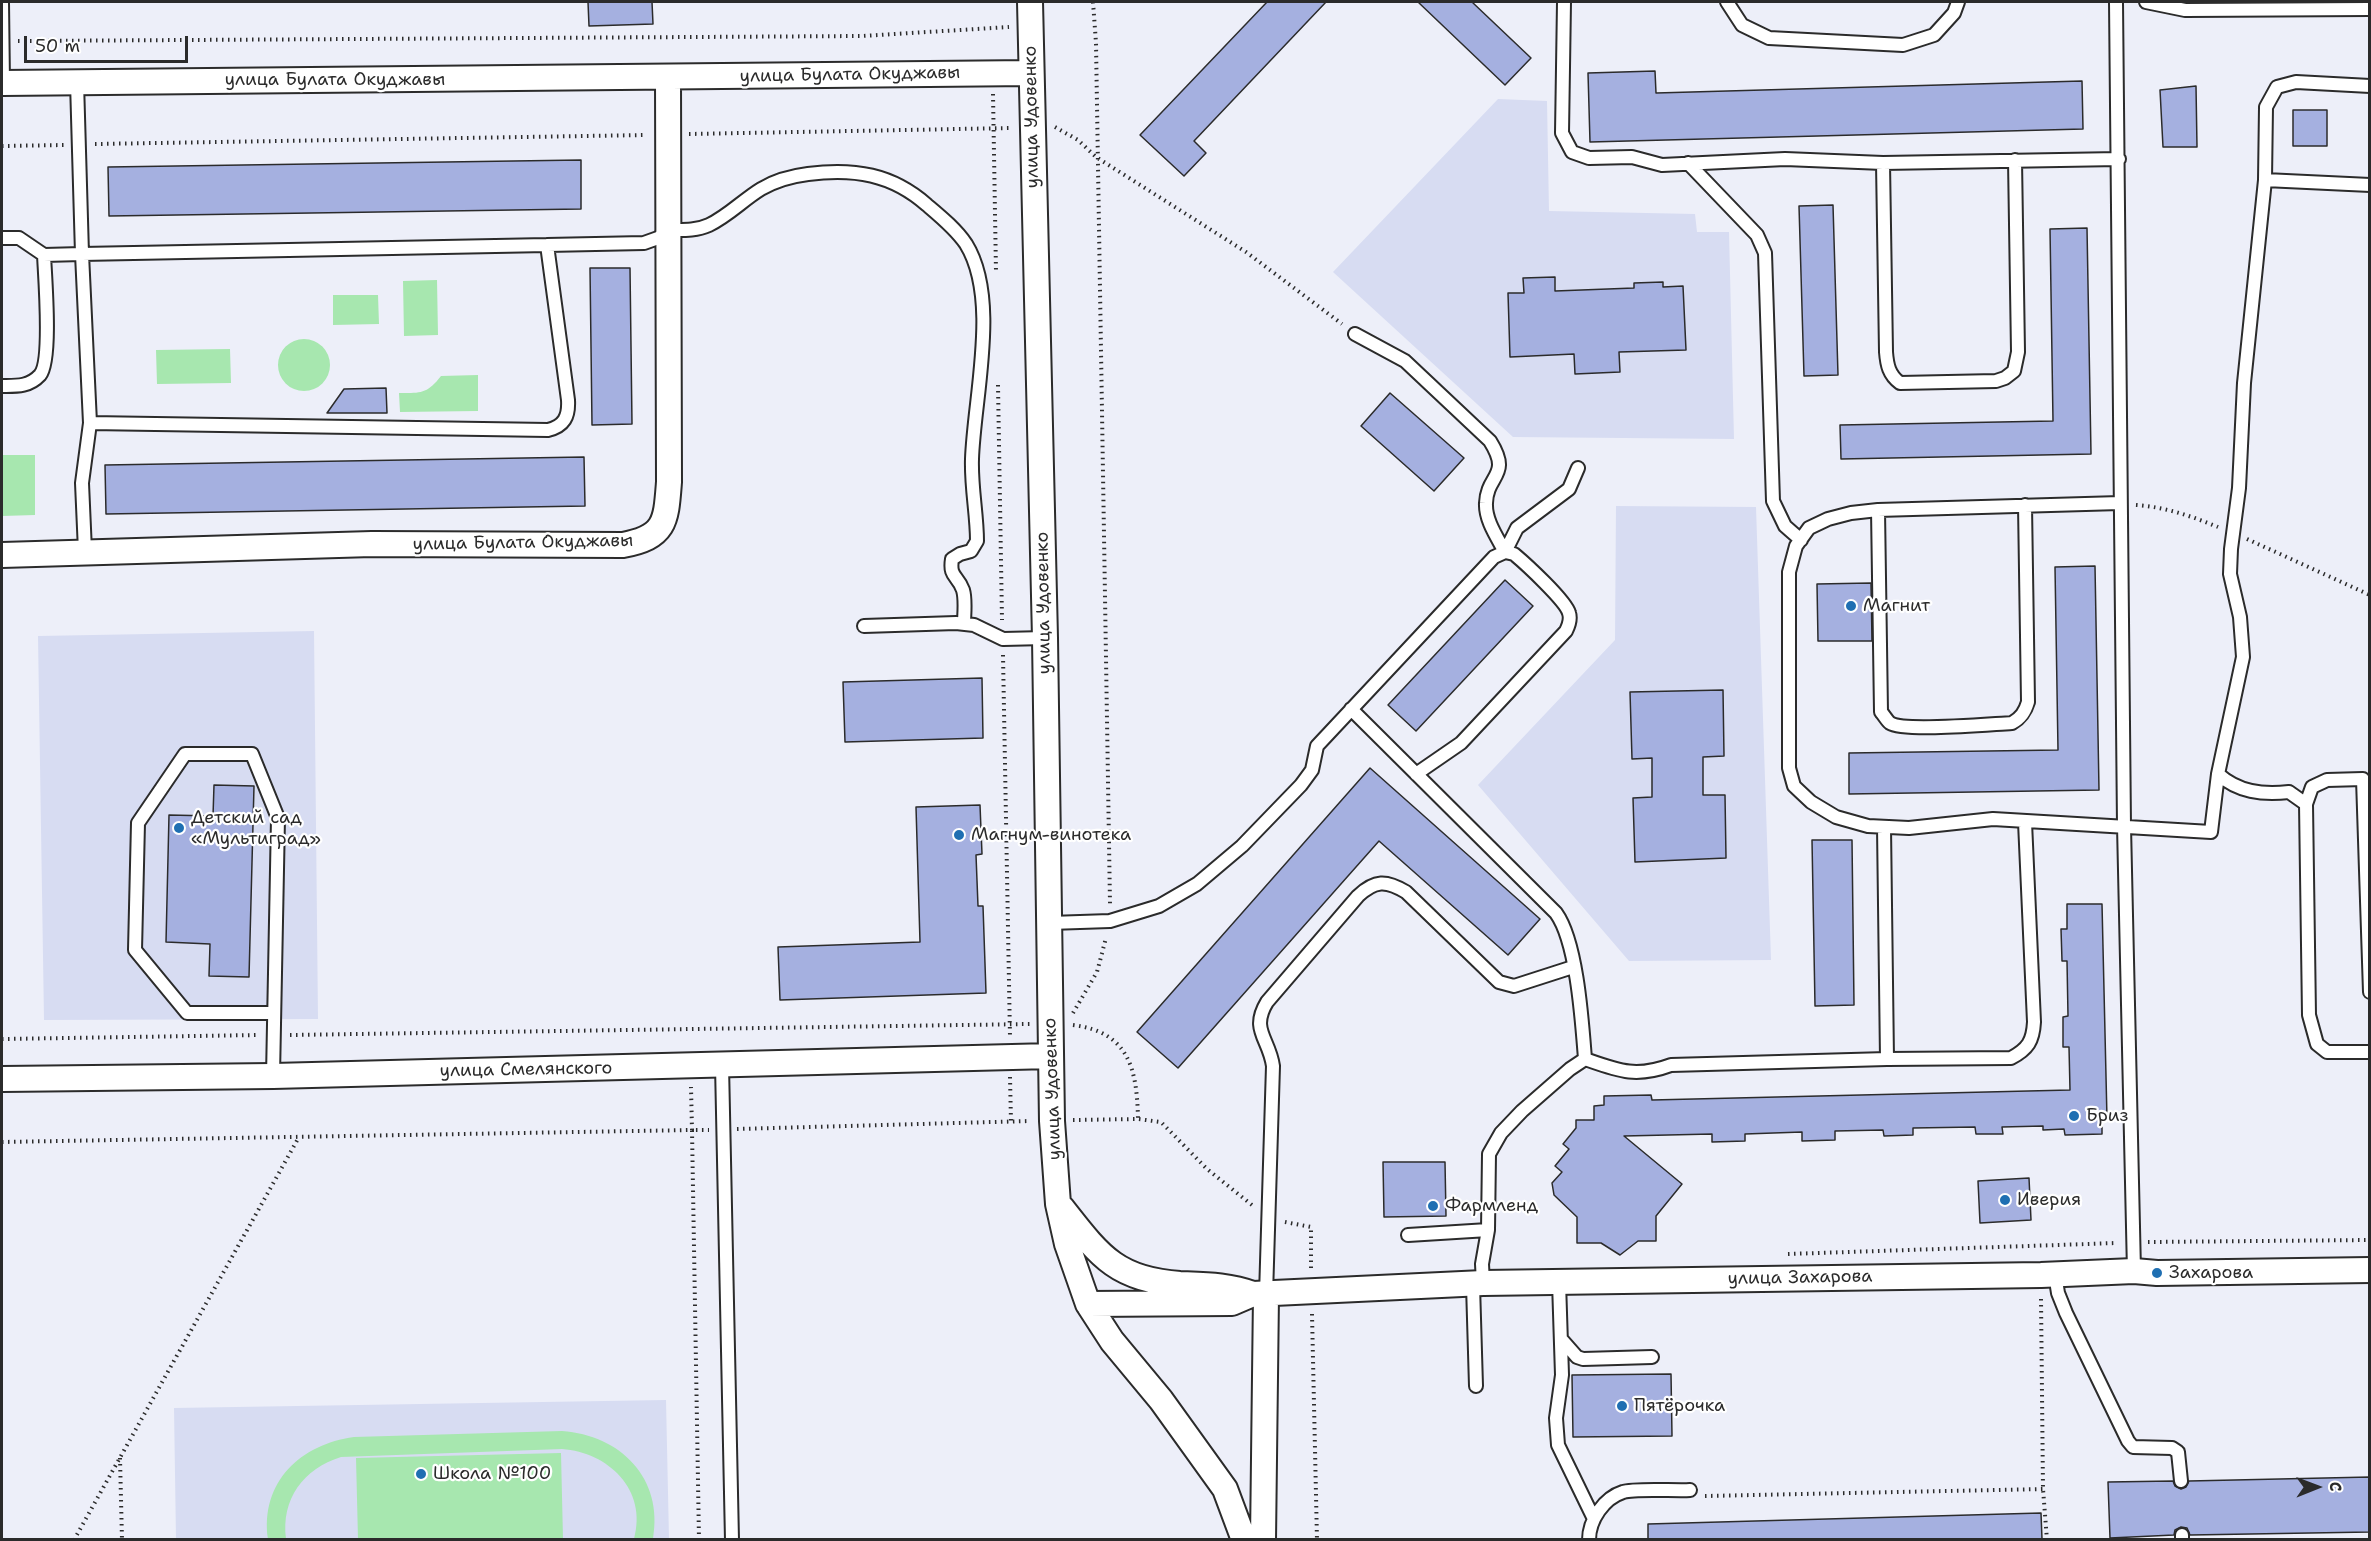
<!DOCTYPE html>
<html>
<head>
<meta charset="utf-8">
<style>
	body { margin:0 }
	#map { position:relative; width:2371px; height:1541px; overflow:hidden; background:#edeff9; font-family:"Shantell Sans",sans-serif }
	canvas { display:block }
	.frame { position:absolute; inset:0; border:3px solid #2b2b2b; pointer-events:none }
	.north { position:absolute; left:2287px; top:1457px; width:60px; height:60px; -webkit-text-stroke:4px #fff; paint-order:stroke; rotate:89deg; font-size:16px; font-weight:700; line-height:24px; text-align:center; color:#2b2b2b }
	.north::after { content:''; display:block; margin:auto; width:21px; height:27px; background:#2b2b2b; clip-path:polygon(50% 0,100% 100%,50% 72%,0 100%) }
	.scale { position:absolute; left:24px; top:36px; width:164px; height:27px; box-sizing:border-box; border:3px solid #2b2b2b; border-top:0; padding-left:8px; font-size:18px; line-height:21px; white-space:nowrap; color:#2b2b2b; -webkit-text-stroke:4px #fff; paint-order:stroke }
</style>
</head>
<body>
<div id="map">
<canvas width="2371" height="1541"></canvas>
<div class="frame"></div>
<div class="north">С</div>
<div class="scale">50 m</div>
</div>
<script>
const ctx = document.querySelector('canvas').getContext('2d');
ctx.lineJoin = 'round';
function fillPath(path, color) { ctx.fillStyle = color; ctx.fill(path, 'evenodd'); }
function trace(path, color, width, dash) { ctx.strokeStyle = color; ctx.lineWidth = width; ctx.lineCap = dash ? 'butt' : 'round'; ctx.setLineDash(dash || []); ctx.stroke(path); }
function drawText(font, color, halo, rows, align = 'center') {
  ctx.font = font + ' "Shantell Sans",sans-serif'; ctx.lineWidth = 4.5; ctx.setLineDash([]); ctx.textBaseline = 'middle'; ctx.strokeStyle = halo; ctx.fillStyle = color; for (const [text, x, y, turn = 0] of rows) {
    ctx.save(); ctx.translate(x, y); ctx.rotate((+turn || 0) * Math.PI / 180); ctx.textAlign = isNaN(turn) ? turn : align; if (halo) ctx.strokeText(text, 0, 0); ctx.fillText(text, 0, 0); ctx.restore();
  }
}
const built = new Path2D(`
	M1498,99L1547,101L1549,211L1695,214L1697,232H1729L1734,439L1513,437L1333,272Z
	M1616,506L1756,507L1771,960L1629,961L1478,785L1615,640Z
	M314,631L318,1019L44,1020L38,636Z
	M666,1400L669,1539H176L174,1408Z`);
const green = new Path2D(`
	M437,280L438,335L404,336L403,281Z
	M333,295H378L379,324L333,325Z
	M278 365a26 26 0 1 1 52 0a26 26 0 1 1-52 0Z
	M230,349L231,383L157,384L156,350Z
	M478,375V411L400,412L399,393C421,393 427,394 441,376Z
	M2,455H35V515L2,516Z
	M562,1431C620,1435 664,1478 653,1539H634C648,1490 608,1452 562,1449L341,1457C303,1469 281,1499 286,1539H268C260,1482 301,1444 354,1437Z
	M561,1453L563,1539H358L356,1458Z`);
const building = new Path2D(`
	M588,2H652L653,24L589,26Z
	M1267,2H1326L1194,141L1206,153L1184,176L1140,135Z
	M1418,2H1472L1531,58L1505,85Z
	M1655,71L1656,93L2082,81L2083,129L1590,142L1588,73Z
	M2196,86L2197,147H2163L2160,90Z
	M2293,110H2327V146H2293Z
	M581,160V209L109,216L108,167Z
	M1833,205L1838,375L1804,376L1799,206Z
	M2087,228L2091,454L1841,459L1840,425L2053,421L2050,229Z
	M590,268H630L632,424L592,425Z
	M1555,277V291L1634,288V283L1663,282V287L1683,286L1686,350L1619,352L1620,372L1575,374L1574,354L1510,357L1508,293H1524L1523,278Z
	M386,388L387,413H327L344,389Z
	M1390,393L1464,458L1434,491L1361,426Z
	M584,457L585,506L106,514L105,465Z
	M2095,566L2099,790L1849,794V753L2058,750L2055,567Z
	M1505,580L1533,606L1416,731L1388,705Z
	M1871,583L1872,641H1818L1817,584Z
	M982,678L983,738L845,742L843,682Z
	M1723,690L1724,756L1703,757V795H1725L1726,858L1635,862L1633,798L1652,797V758L1632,759L1630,692Z
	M1370,768L1540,919L1508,955L1379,841L1178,1068L1137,1032Z
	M214,785L254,786L249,977L209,976L210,944L166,942L169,815L213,816Z
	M980,805L982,854L976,855L978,906H983L986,993L780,1000L778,947L920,942L916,807Z
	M1812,840H1852L1854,1005L1815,1006Z
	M2067,904H2102L2107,1119H2102V1134L2065,1135L2064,1129L2043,1130V1126L2002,1127L2003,1134H1976L1975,1127L1913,1128V1135L1884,1136L1883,1130L1835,1131V1140L1802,1141V1132L1745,1134V1141L1712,1142V1134L1624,1136L1682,1184L1656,1216V1241H1638L1620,1255L1601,1243H1577V1217L1554,1195L1552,1183L1562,1172L1555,1166L1569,1149L1563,1144L1576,1128V1120H1594V1106L1604,1105V1096L1651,1095L1652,1100L2070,1090L2069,1047H2063V1017L2068,1016L2067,961H2062L2061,929H2067Z
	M1383,1162H1445L1446,1216L1384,1217Z
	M2029,1178L2031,1220L1980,1223L1978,1181Z
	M1671,1374L1672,1436L1573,1437L1572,1375Z
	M2370,1477V1532L2190,1535L2187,1528L2181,1527L2175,1530L2174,1535L2110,1538L2108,1482L2173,1481L2175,1486L2181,1489L2186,1487L2189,1481Z
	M2041,1513L2042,1539H1648V1524Z`);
const path = new Path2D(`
	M1093,2L1096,43L1110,904
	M18,41L862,36L1009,27
	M993,94L996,272
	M1055,127L1078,140L1096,157L1246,252L1342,324
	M689,134L1012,128
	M95,144L646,135
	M2,146L64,145
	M998,385L1002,620
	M2136,505C2165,507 2191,516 2218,527
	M2247,539L2370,595
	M1003,655L1010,1037
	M1073,1013L1097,972L1106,938
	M1073,1025C1129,1032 1137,1069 1138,1119
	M290,1035L1030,1024
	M2,1039L259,1035
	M1010,1077L1011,1122
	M1073,1120L1138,1119L1161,1122L1207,1169L1252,1205
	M737,1129L1030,1121
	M2,1142L692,1130L691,1087
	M1285,1222L1311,1227V1270
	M2148,1242L2370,1240
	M1788,1254L2117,1243
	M2041,1299L2043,1489L2047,1540
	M1312,1314L1317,1540
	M120,1458L122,1540
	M1705,1496L2043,1489
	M74,1540L299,1137
	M699,1540L692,1130H709`);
const lane = new Path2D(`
	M2,2L3,83
	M1564,2L1562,133L1572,152L1589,158L1632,157L1662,165L1785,159L1883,163L2119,159
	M1727,2L1742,25L1769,38L1903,45L1934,35L1954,13L1958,2
	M2116,2L2124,826L2134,1271
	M2146,2L2185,10L2370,9
	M1688,163L1757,235L1765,253L1773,501L1785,526L1801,540
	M1883,163L1886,352C1887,365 1889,375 1900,383L1996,381L2005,378L2014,371L2018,352L2015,160
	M2265,180L2370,185
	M2,238H19L44,255L82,254L77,82
	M547,245L644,243L658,238L669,230C682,230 696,231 709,225C728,216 743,200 761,189C776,180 792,176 808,174C854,168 892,174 927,205C940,216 956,229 966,244C1000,299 974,397 972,459C971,487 977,514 977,541L971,551L960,554L952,559C949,578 958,575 963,590C966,600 964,614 964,624
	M1355,334L1405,361L1490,441C1512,476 1487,474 1486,503C1485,520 1497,537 1505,552
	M2,386C16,386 29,387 40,375C52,361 45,277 44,255
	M2120,503L1878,510L1851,513L1828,519L1809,528L1796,546L1789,572V768L1794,786L1811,802L1836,817L1868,826L1909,828L1993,819L2211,832L2218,774L2243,657L2240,617L2230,574L2231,549L2239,488L2244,383L2265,180L2266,107L2277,87L2296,82L2370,86
	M1878,510L1881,712C1884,715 1887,721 1890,723C1904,732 1991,724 2012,723C2021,718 2025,712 2028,702L2025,505
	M85,551L82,483L90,423L82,254L547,245L568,400C569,417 564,426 548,430L90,423
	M1505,552L1517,528L1569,489L1578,468
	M864,626L956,623L974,625L1003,639L1045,638
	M1351,709L1556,913C1577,942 1582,1021 1585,1059C1619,1071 1636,1078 1671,1065L1887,1059L2011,1058C2028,1049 2033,1041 2034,1022L2025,822
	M2218,774C2238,792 2262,795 2289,792L2306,804
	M1884,827L1887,1059
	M1050,923L1110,921L1159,906L1197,884L1242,846L1301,785L1312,770L1317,746L1494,557L1505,552L1514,554C1526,564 1566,601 1569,613C1571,619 1569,625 1566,631L1461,743L1416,774
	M2370,992L2363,779L2327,780L2312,787L2306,804L2309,1015L2317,1044L2327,1052H2370
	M722,1065L732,1540
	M273,1076L278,818L252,754H185L138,823L135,950L187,1013H274
	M1408,1235L1488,1230
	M2055,1274L2058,1293L2066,1313L2128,1441L2133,1447L2172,1448L2178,1452L2181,1481
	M1559,1282L1562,1375L1556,1418L1558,1445L1594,1519
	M1483,1283L1482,1264L1488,1230L1489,1154L1501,1133L1522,1111L1570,1069L1585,1059
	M1473,1285L1476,1386
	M1266,1295L1273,1066C1269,1038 1250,1030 1267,1002L1358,896C1375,880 1386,880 1406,892L1499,982L1514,986L1573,967
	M1562,1340L1577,1357L1583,1359L1652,1357
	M2182,1535V1540
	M1589,1540C1589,1520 1604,1498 1623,1492C1634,1488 1676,1491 1690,1490`);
const street = new Path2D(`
	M1030,2L1045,638L1052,1121L1058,1204L1067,1244L1088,1304L1112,1341L1161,1400L1225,1489L1244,1540
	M2,83L1031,73
	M2,555L372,544L623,545C666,537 666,521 669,482L668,77
	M2,1079L273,1076L1051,1056
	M1062,1208C1099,1255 1116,1280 1180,1284C1206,1285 1229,1285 1253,1294L1483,1283L2041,1275L2134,1271L2157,1273L2370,1270
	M1088,1304L1232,1303L1253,1294
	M1263,1540L1266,1295`);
const markers = [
	[1851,606,6,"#1f6fb2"],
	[179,828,6,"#1f6fb2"],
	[959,835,6,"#1f6fb2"],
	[2074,1116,6,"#1f6fb2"],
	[2005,1200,6,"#1f6fb2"],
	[1433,1206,6,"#1f6fb2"],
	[2157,1273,6,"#1f6fb2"],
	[1622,1406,6,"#1f6fb2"],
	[421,1474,6,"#1f6fb2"]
];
const streetNames = [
	["улица Булата Окуджавы",850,75,-1],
	["улица Булата Окуджавы",335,80],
	["улица Удовенко",1032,117,-91],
	["улица Булата Окуджавы",523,543,-1],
	["улица Удовенко",1044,603,-91],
	["улица Смелянского",526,1070,-1],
	["улица Удовенко",1053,1089,-92],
	["улица Захарова",1800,1278,-1]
];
const poiNames = [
	["Магнит",1863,606],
	["Детский сад",191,818],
	["«Мультиград»",191,839],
	["Магнум-винотека",971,835],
	["Бриз",2086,1116],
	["Иверия",2017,1200],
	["Фармленд",1445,1206],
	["Захарова",2169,1273],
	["Пятёрочка",1634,1406],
	["Школа №100",433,1474]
];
fillPath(built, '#d7dcf2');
fillPath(green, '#a7e7af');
fillPath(building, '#a5b0e0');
trace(building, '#2b2b2b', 1.5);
trace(lane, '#2b2b2b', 16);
trace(street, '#2b2b2b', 28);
trace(path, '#2b2b2b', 4, [1.5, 4.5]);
trace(lane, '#fff', 12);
trace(street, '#fff', 24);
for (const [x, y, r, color] of markers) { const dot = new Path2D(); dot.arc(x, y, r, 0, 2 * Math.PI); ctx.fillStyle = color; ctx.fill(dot); trace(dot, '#fff', 2); }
drawText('18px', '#2b2b2b', '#fff', streetNames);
drawText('18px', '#2b2b2b', '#fff', poiNames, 'left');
</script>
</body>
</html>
